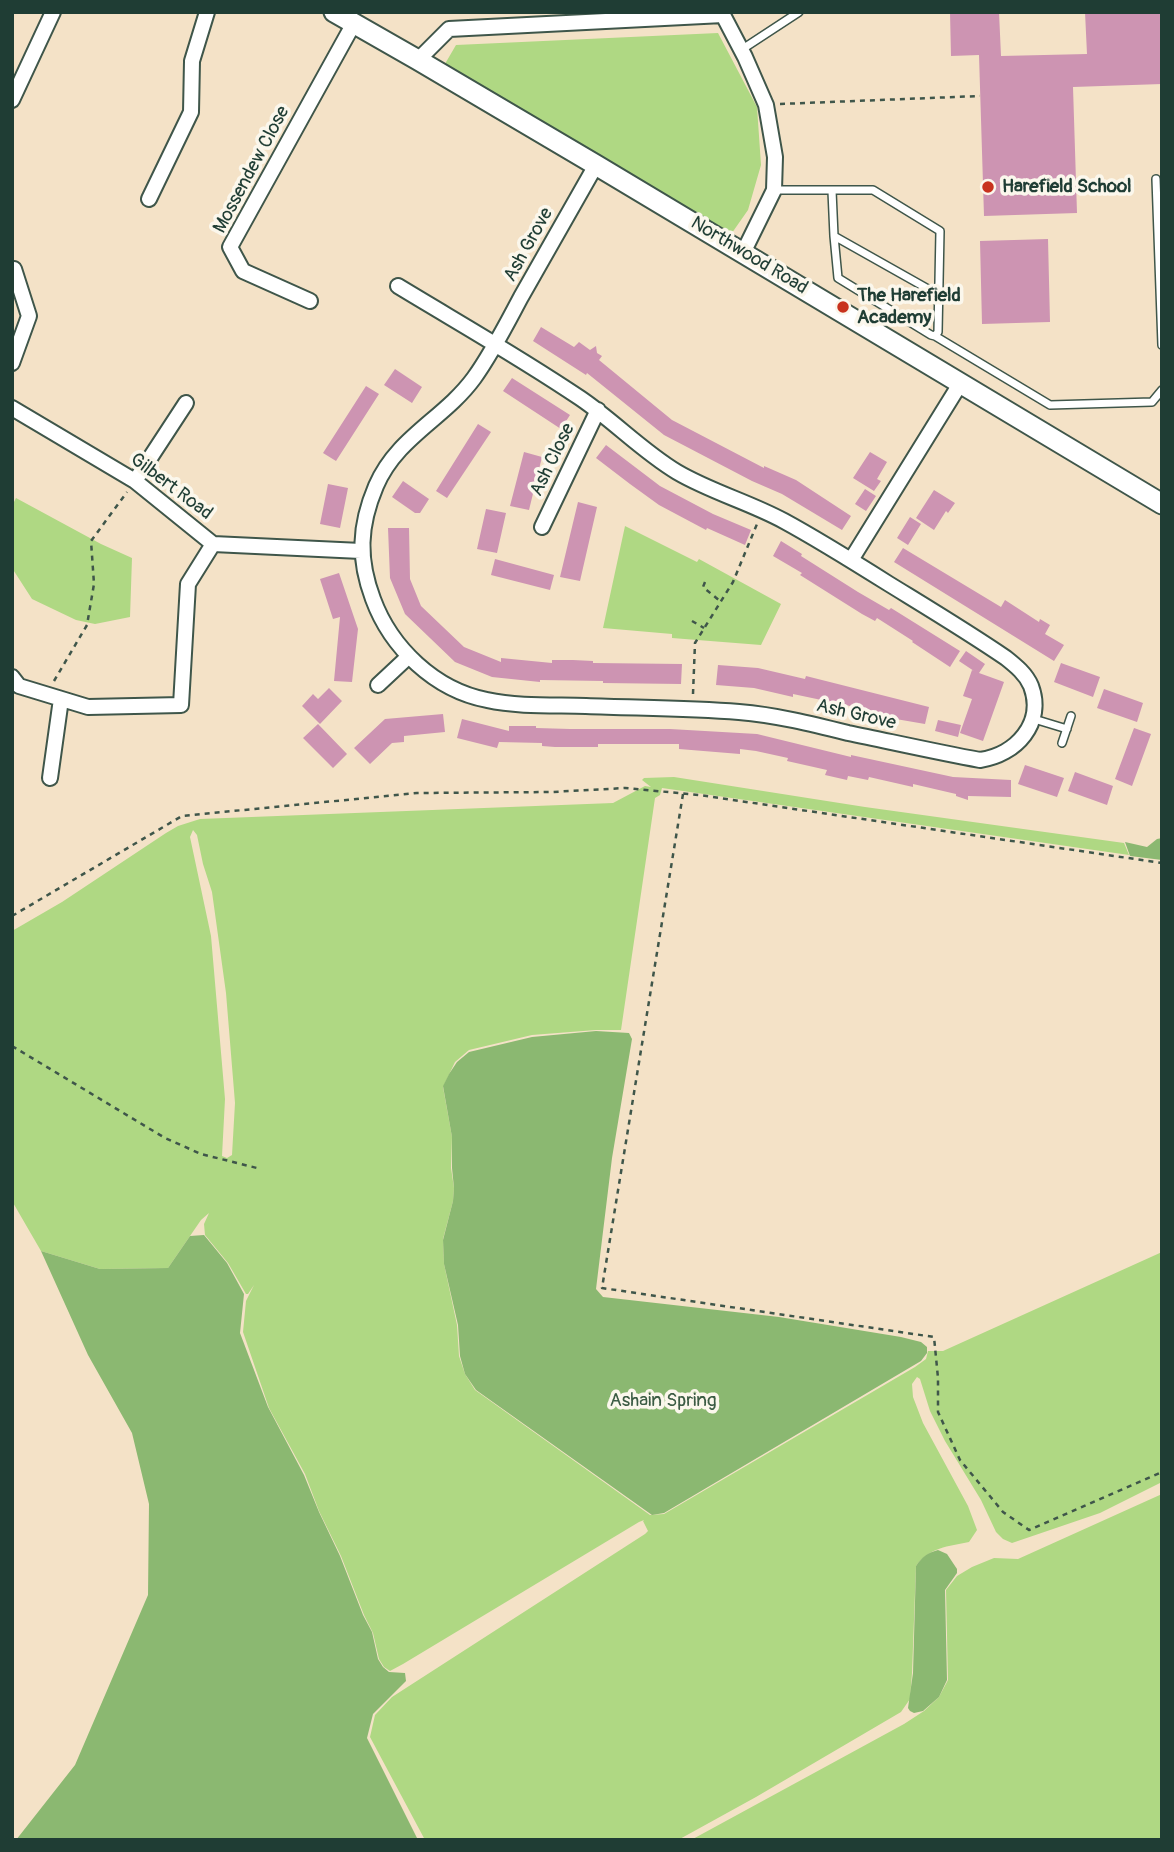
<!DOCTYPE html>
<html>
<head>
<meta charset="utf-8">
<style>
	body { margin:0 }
	#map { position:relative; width:1174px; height:1852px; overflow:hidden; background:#f4e2c7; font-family:Pangolin,sans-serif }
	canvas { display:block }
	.frame { position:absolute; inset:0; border:14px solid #1f3d34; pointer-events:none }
</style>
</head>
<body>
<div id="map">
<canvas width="1174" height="1852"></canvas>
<div class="frame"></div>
</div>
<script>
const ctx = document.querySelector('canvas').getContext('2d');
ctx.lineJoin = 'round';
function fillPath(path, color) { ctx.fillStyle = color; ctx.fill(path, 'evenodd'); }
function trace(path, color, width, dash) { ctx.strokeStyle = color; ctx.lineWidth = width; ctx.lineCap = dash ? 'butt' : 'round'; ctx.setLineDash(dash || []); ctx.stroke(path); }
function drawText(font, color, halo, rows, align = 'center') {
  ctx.font = font + ' Pangolin,sans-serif'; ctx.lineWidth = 7; ctx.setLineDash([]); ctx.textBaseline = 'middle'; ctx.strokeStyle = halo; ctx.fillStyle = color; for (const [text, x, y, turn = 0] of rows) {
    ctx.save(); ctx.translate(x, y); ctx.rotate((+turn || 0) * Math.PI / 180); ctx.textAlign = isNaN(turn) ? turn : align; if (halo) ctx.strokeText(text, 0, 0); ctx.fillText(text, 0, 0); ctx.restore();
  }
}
const green = new Path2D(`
	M718,33L757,107L761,165L748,210L727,240L442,69L456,45Z
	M16,498L101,544L132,558L130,617L95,624L76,620L32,599L12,568V506Z
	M625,526L697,562L699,559L781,604L761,645L672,638V634L603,628Z
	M674,777L865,807L1124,843L1129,855L662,788L660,795L655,798L621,1030H596L532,1035L469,1050L455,1062L443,1087L452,1137L451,1168L454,1188L453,1201L443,1239L444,1264L457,1325L459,1356L465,1374L475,1390L650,1515L664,1514L915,1367L926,1359L928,1351H943L1162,1252V1482L1100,1513L1012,1543L1003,1539L996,1532L981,1500L945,1441L930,1411L920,1379L917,1377L912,1384L913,1397L923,1423L968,1506L977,1530L969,1542C949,1546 928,1548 916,1566L912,1673L910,1699L901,1712L756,1797L678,1840H425L370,1737L375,1715L392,1697L645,1534L648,1531L643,1521L644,1520L639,1522L403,1664L390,1671L384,1667L379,1659L373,1633L364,1615L341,1556L319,1511L305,1474L269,1408L243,1332L246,1301L254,1285L248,1294H246L228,1263L205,1235L204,1224L209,1213L201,1220L168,1268L100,1269L41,1251L12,1201V931L62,902L166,833L178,826L200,819L613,803L645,786L651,787L642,780L644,778ZM193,830L197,835L203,864L212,892L226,993L235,1103L232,1155L227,1158L222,1156L225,1099L211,936L190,837Z
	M1162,1494V1840H691L904,1724L924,1711L939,1697L948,1680L946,1590L957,1576L972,1567L994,1558L1018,1559Z`);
const forest = new Path2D(`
	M1162,838V860L1130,856L1125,842L1147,847L1157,839Z
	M596,1031L629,1033L632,1039L612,1158L596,1289L603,1297L779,1317L901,1337L921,1342L927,1347V1353L921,1361L664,1513L652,1515L476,1390L465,1374L460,1356L458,1325L444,1264L443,1240L453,1201L454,1188L452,1168V1137L443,1086L449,1074L457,1062L469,1052L532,1037Z
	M204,1235L227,1263L244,1294L240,1333L268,1407L304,1475L319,1512L340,1556L363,1615L372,1632L378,1659L383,1667L389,1672L405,1673L406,1681L373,1714L367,1738L418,1840H16L75,1765L148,1595L149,1504L132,1433L88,1355L41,1251L100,1269L168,1268L190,1236Z
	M938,1550L947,1554L957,1569V1573L945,1590L947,1680L939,1697L923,1711L914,1713L910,1711L908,1708L913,1673L916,1566C922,1557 927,1553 938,1550Z`);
const building = new Path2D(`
	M950,12H999L1001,56L1087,54L1085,12H1162V84L1073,87L1077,213L984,216L979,55L951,56Z
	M1048,239L1050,322L982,324L980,241Z
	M541,327L574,347L579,342L590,350L596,346L597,353L602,356L599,360L672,420L764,468V466L796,480L851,516L842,530L782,494L752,481L664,435L587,373L586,375L533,341Z
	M395,369L422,387L412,403L384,385Z
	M512,378L570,415L561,429L503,391Z
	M366,386L379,394L336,461L323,453Z
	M478,424L491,432L447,498L436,491Z
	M606,445L660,486L713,514L751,530L745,545L707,528L706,530L659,505L630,484L596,458Z
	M524,452L542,457L529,510L510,506Z
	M870,452L887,462L877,479L881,481L874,491L853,478Z
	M403,481L429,499L420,513H415L392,497Z
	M328,484L348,488L340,528L320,524Z
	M865,489L876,496L866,511L855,504Z
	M934,490L955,503L948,513L946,511L934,530L916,518Z
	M578,502L597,507L580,581L560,577Z
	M486,509L506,513L497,553L477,549Z
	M910,517L921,524L908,545L897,538Z
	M388,528H409L410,579L421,606L464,647L501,662V658L552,663V660H573L593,661V663L682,664L681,684L603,683V681L540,680V682L492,677L455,662L405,614L390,578Z
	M781,541L802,554L801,556L858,592L889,610L891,608L960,651L950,667L912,642L913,641L877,618L875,621L862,614L800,575L802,573L773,556Z
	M903,548L1001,607L1005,600L1039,622L1040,619L1050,625L1045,634L1064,645L1054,661L894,562Z
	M495,559L554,575L550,590L491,575Z
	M339,573L358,629L352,682L334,681L340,617L333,619L320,579Z
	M966,651L985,664L979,673L1004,682L983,741L960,733L972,699L963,696L972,670L974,671L959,661Z
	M1061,663L1100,677L1093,697L1054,682Z
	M718,665L758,668L805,679L806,676L929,707L925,724L890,718L850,707V706L793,694V697L754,688L716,685Z
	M329,688L342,701L320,724L302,706L313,694L318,699Z
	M1104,689L1143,703L1137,722L1097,708Z
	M443,714L445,732L404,736V742L392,743L370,764L354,748L385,719Z
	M462,719L509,731V726H536V728L570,729H670L757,734L851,757V755L953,777L1011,780V797L968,796V800L956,796V794L913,784V787L869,777L868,780L848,776L847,780L825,775L827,770L787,761L788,758L756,751L740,749V754L679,749V744H598V747H555L542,746V743L499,742L497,748L457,738Z
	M938,720L961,725L958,737L935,731Z
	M318,724L347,754L333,768L303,738Z
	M1134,728L1151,734L1132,786L1115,779Z
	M1025,765L1064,778L1057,797L1018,784Z
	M1075,772L1113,786L1107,805L1068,791Z`);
const path = new Path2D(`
	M780,104L980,96
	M705,582L703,587L720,601
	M692,621L704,628
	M54,681L87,625L94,584L91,541L127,492
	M693,694L695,643L733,582L757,524
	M683,794L602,1288L934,1337L938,1378V1412L960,1460L1003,1512L1029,1530L1162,1472
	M12,916L182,816L417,793L552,792L625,788L699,795L1162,863
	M12,1046L165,1138L201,1154L257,1168`);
const lane = new Path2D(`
	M741,50L799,12
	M1156,179L1162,345
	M774,190H873L940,231L938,332L935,336
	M832,191L834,236L937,294
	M834,236L838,278L931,335L935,336L1050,405L1152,402L1162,390
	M1034,719L1067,729
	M1062,743L1071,716`);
const street = new Path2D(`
	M418,60L449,29L723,15L745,57L766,105L775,157L774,190L743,253
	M12,100L53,12
	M149,199L191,112L192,61L207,12
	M398,286C459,323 521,358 580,398C614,421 642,451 677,472C711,492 749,502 784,521C819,540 854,562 889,584C928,608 968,632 1006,658C1016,666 1026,674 1031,686C1045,723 1016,755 980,760C936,752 892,742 848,733C812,724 776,715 739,712C688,708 637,708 586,706C554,705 519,707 487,700C435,690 391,648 373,599C358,559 359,526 376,486C397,437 444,419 474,378C492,353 506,325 521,297C546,253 571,209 596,165
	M310,301L243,271L230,247L354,23
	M12,363L29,316L14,269
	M12,408L135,481L213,544L361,551
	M135,481L186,403
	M542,527L598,410
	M851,560L960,384
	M12,677L19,686L88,707L181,705L188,584L213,544
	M378,685L408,657
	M50,778L61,699`);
const secondary = new Path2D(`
	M334,12L418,60L596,165L1162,504`);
const markers = [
	[988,187,7,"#c8321e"],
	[843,307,7,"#c8321e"]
];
const streetNames = [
	["Mossendew Close",252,170,-62],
	["Ash Grove",529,245,-61],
	["Northwood Road",749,256,31],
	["Ash Close",553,460,-64],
	["Gilbert Road",171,487,37],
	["Ash Grove",856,715,13]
];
const poiNames = [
	["Harefield School",1002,187],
	["The Harefield",857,296],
	["Academy",857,318]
];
const parkNames = [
	["Ashain Spring",663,1401]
];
fillPath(green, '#afd883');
fillPath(forest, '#8bb871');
fillPath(building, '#cd94b2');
trace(lane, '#3f564a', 10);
trace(street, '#3f564a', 18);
trace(secondary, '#3f564a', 23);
trace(path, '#3f564a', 2.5, [5, 5]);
trace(lane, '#fff', 7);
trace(street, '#fff', 14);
trace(secondary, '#fff', 19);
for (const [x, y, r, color] of markers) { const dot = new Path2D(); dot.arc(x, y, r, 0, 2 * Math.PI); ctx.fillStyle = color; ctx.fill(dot); trace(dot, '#fbf7ec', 2.5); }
drawText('19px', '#1f3d34', '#fbf7ec', streetNames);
drawText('bold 19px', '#1f3d34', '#fbf7ec', poiNames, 'left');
drawText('19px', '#3c5c44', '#fbf7ec', parkNames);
</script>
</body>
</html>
